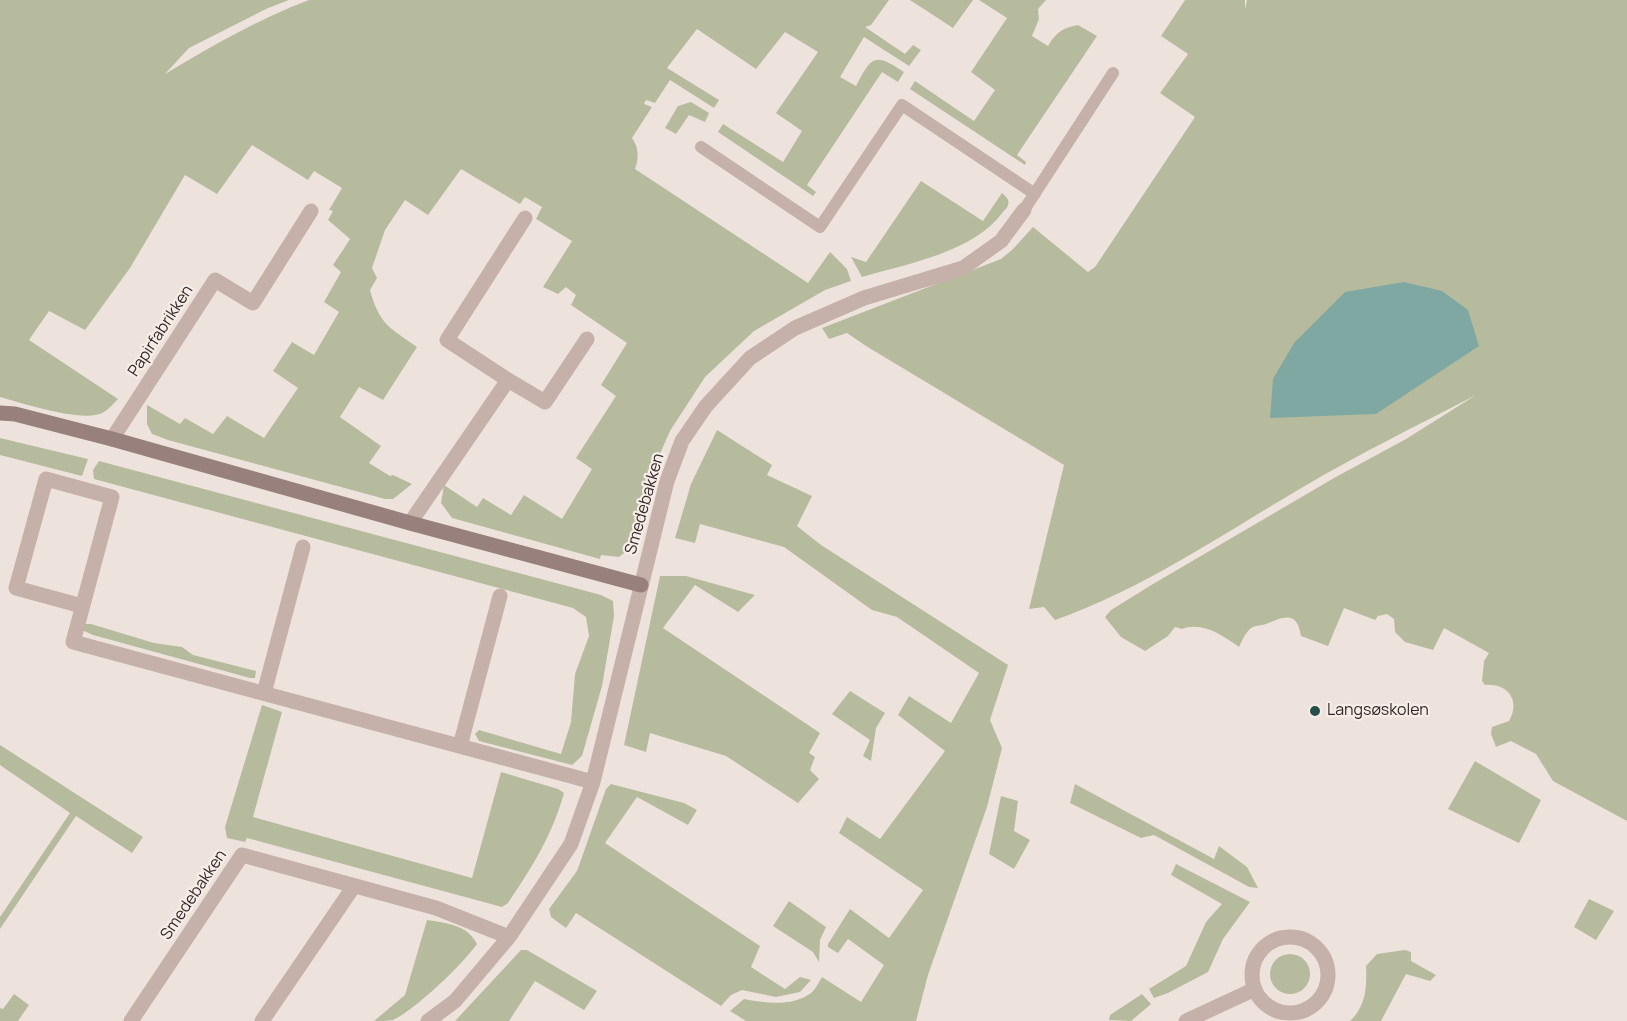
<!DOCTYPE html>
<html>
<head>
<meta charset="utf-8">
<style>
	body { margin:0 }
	canvas { display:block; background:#eee3dc }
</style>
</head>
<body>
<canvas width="1627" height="1021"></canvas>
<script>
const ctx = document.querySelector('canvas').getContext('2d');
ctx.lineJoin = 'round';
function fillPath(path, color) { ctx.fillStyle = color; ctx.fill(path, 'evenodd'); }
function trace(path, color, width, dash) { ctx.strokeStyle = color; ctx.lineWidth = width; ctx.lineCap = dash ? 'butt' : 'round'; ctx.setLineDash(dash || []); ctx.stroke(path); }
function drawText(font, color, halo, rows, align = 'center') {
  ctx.font = font + ' Manrope,sans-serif'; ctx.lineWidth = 4.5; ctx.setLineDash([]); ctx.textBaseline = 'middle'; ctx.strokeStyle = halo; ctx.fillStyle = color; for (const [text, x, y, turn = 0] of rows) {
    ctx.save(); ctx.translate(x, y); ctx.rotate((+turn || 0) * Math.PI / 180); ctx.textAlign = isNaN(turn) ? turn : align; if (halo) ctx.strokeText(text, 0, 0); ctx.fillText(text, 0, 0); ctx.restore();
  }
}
const green = new Path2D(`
	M0,0H289L268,8L189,48L165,74C212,46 258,19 309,0H889L871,25L865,27L905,54L913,45L921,50L909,66L864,37L840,77L856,86C872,55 875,53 904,72L898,82L882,72L807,185L816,192L813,196L718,132L723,124L783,162L802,131L776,113L818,52L785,32L756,69L697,29L667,68L719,100L714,108L670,80L655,103L646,100L644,104L652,107L632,138C639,148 639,158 635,169L808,283L830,252L847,269L851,281L825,290L754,331L705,377L670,431L655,465L633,546L619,557L601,555L600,559L452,518L441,503L444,485L477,507L483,498L511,515L524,495L562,519L592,469L576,458L616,396L601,385L627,343L571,305L576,295L566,287L558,294L543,287L572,241L536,219L542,207L525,197L520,204L461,169L428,215L405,200L385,230L372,268L377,278L370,290C379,324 390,328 417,347L383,400L359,387L340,417L381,446L369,463L390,476L393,475L412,484L393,499H385L168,440L152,434L147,424V405L180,424L185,418L213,434L227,416L264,438L298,388L273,371L292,342L314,355L339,312L324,302L341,272L333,265L350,239L328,220L333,211L329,210L342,188L314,171L308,180L252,145L217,194L185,175L130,268L85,330L49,311L29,340L118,399C114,403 109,409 104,412C85,424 22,403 0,397Z
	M910,0H973L953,28Z
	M979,0H1046L1038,9L1039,19L1032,36L1048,46C1056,33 1062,28 1078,25L1097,36L1017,155L1026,162L1025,165L910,89L915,81L974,121L995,90L971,72L1007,18Z
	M1185,0H1245V9L1247,0H1627V821L1553,781L1536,754L1511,741L1496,747L1491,734L1492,727L1509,721C1521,701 1508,683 1485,685L1482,681L1484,661L1489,653L1444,628L1433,650L1405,642L1395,632L1394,619L1387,614L1378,616L1375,620L1344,608L1328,646L1301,636C1297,611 1285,616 1266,624C1260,626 1253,625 1249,630C1244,635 1242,641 1239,647C1223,636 1203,621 1182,629L1175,627L1168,636L1145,651L1121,637L1105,617L1111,610L1153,584L1334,478L1406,439L1476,395C1418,425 1359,454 1303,487C1223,534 1143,589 1055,620L1044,607L1029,609L1064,465L866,346L847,333L829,339L822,328L1001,259L1013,249L1033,227L1088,272L1095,267L1195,117L1160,93L1188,54L1161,36Z
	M691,102L709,113L705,122L689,115L676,134L665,128L678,106Z
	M921,181L983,221L1002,193C1004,195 1007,197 1008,200C1010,205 1006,209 1003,212C974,252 907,264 862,277L851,257L866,262Z
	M717,430L772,465L767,475L812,496L797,526L821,545L1008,665L990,720L1002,748L987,807L928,975L916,1021H746L730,1011L744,999C765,1003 792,1007 811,993C815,990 819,982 822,977L861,1002L884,965L848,939L838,953L828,947V944L850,909L889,938L923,890L839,833L847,817L880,839L945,751L898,715L909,696L951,723L979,673L897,617L872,610L784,547L700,524L695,543L675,538L691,484Z
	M0,438L88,459L82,476L0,455Z
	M99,461L601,595L613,601L614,616L602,686L582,756L572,765L479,741L475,734L479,730L561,754L571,722L575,674L589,636L586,617L573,608L94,479L93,470Z
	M660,576H686L755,595L738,612L695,585L663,628L820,733L809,753L815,757L810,770L819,779L798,803L726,756L650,733L646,752L624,745Z
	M84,624H91L154,643L182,647L193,655L256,671L255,678H250L93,635L82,630Z
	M850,691L885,713L876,728L871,761L863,756L870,740L832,714Z
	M262,705L282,712L253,817L472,878L501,772L558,789L564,793C552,836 532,867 508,903L502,907L247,838L245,842L227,838L225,827Z
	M0,745L143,837L132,853L76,816L0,929V917L70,813L0,765Z
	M1475,761L1541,800L1519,843L1448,809Z
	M611,784L684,803L697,810L688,825L637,797L605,843L760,946L751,967L785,989L800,977L811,980L800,992L776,997L742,990L731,995L721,1006L576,913L566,928L551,917L549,909L577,871L606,789Z
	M1075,784L1214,859L1219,846L1247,867L1258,888L1249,887L1154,835L1141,838L1070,803Z
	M1001,796L1018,801L1014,831L1030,840L1014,869L989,854Z
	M1176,864L1250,902L1223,939L1208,972L1168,993L1154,998L1149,989L1186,966L1206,922L1222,904L1171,875Z
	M1589,899L1614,911L1596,940L1574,927Z
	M789,901L826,927L820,940L819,962L813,952L773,926Z
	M427,920C446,923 468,925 477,944C463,964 415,1010 393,1020C388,1021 380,1021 374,1021L405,995Z
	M521,950H527L597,991L584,1010L535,981L509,1021H455Z
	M1405,950L1411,952V961L1436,975L1430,981L1406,974L1381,1021H1350C1366,1006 1367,987 1366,966L1377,954Z
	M1270 974a20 20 0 1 1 40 0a20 20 0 1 1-40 0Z
	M14,994L29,1005L18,1021H0V1008L3,1009Z
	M1142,994L1151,1004L1131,1021L1109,1020L1110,1015Z`);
const water = new Path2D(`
	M1404,282L1442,291L1468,310L1479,346L1376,414L1270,418L1273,379L1294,343L1345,292Z`);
const lane = new Path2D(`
	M701,147L820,227L902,105L1035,194
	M1024,210L1113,73`);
const street = new Path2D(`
	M508,380L545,402L587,339
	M112,439L215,280L253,303L311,211
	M410,523L508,380L447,340L525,218
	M82,606L16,588L46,479L112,497L73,642L593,782
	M264,693L303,547
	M460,746L500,596
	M1252 975a38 38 0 1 1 76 0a38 38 0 1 1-76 0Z
	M131,1021L242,855L436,908L509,937
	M262,1021L354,886
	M428,1021L455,1001L509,937L571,844L593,782L667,481L682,441L706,406L750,358L795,328L864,298L963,268L1001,241L1024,210
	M1186,1021L1255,989`);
const secondary = new Path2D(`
	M0,413L15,414L112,439L410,523L641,585`);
const markers = [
	[1315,711,6,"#244f4a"]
];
const streetNames = [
	["Papirfabrikken",161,331,-57],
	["Smedebakken",645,504,-74],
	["Smedebakken",194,895,-56]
];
const poiNames = [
	["Langsøskolen",1327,711]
];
fillPath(green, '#b7bb9e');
fillPath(water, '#7fa8a2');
trace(lane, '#c5b1aa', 12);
trace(street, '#c5b1aa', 15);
trace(secondary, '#98817c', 15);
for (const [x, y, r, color] of markers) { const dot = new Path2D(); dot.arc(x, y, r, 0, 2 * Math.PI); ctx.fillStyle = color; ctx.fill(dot); trace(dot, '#f7ede8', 2); }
drawText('16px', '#332a28', '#f7ede8', streetNames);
drawText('16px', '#332a28', '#f7ede8', poiNames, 'left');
</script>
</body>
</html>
